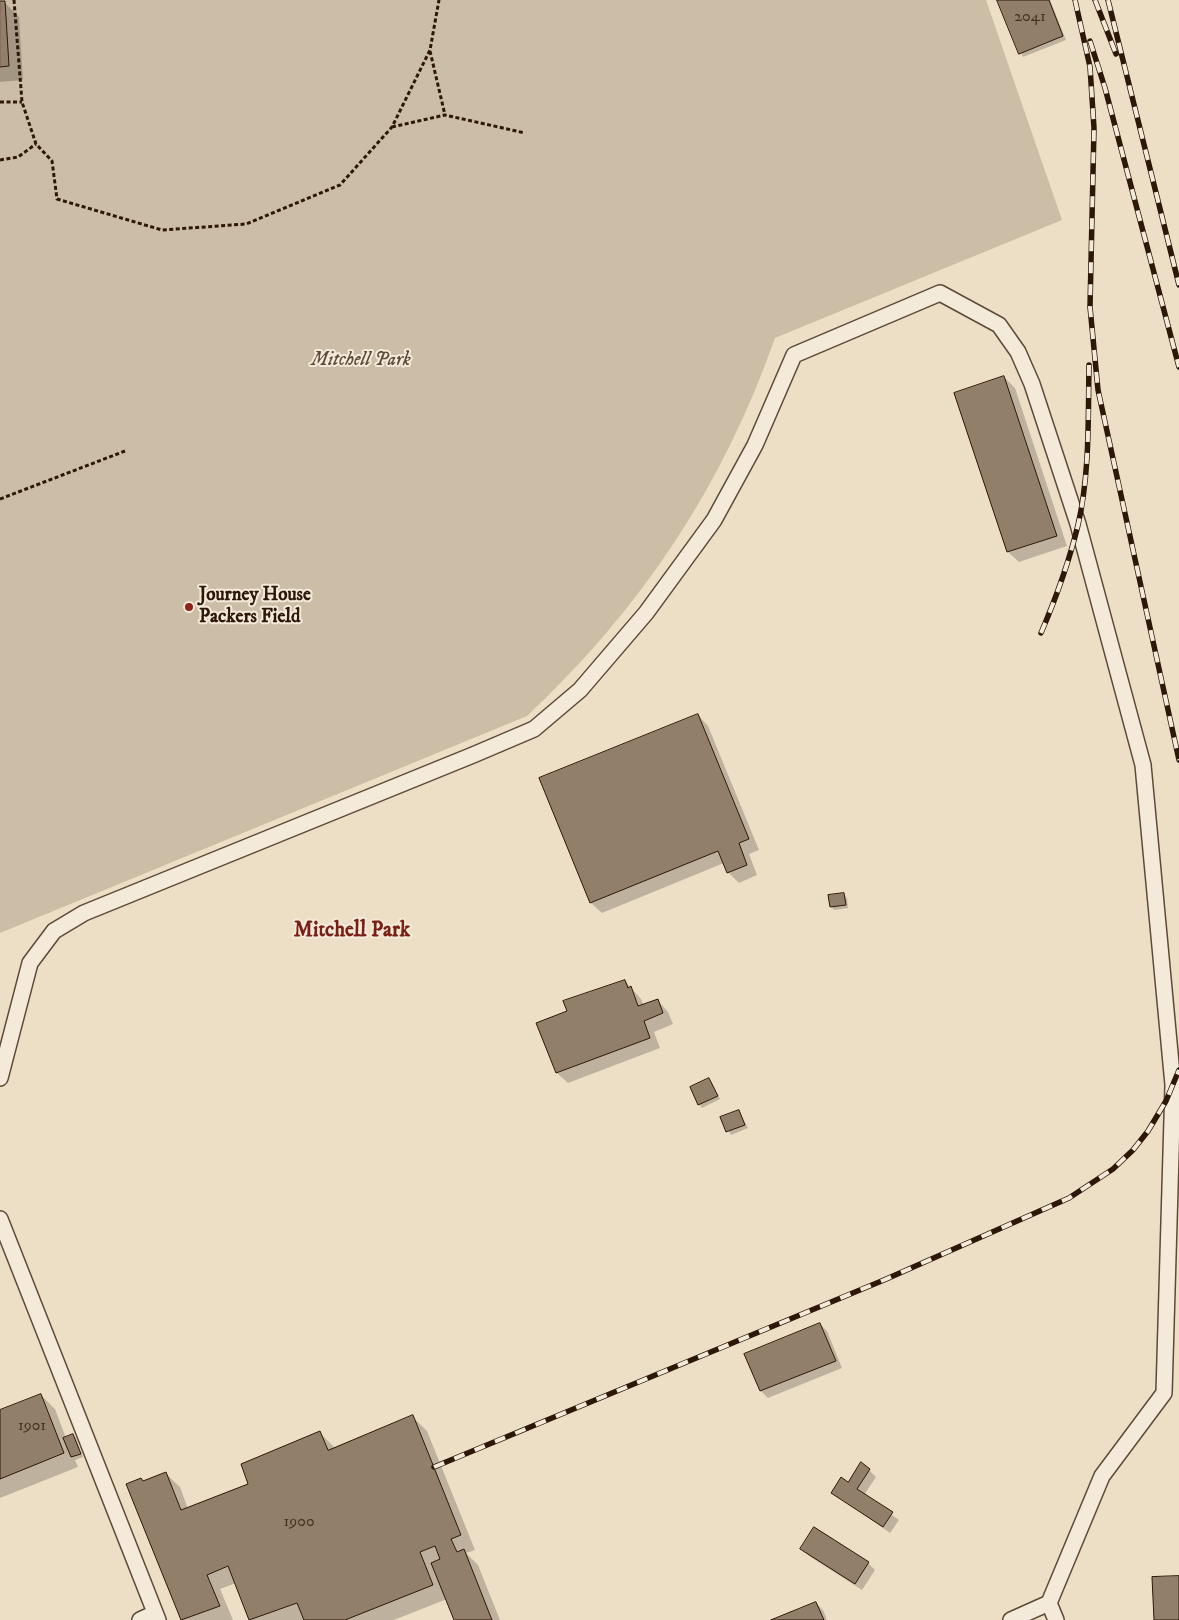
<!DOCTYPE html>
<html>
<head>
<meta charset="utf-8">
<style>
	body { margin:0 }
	canvas { display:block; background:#eddfc6 }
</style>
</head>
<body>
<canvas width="1179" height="1620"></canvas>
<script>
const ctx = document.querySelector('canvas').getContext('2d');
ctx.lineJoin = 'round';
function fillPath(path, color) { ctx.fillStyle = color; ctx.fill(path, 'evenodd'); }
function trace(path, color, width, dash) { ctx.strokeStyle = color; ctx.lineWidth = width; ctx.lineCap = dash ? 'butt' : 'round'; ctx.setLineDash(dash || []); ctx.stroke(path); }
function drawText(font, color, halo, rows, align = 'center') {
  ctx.font = font + ' "IM FELL DW Pica",serif'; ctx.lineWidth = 4; ctx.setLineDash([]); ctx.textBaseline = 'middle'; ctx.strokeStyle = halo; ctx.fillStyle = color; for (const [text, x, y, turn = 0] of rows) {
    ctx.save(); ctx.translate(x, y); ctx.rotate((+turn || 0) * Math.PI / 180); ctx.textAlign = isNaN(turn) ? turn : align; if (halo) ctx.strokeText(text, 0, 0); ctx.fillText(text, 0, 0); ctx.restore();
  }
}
const green = new Path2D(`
	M0,0H986L1062,220L775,338C723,486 642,608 527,716L0,933Z`);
const shadow = new Path2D(`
	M998,0H1050L1066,40L1023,57Z
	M4,2L19,17L23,80L0,82V3Z
	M1004,377L1015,388L1067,546L1019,562L1008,552Z
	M698,715L708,726L759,850L749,854L757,875L739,883L728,872L724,863L602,913L591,903L541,779Z
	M844,895L847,898L848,908L834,910L831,906Z
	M625,981L641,999L644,1006L658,1001L668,1012L673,1024L654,1032L660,1048L568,1083L557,1073L538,1023L568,1012L565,1002Z
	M709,1079L720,1099L702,1108L699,1104Z
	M739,1111L748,1128L731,1135L722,1118Z
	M820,1324L827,1331L842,1368L768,1398L761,1391L746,1355Z
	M41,1395L55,1409L66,1438L73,1435L76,1438L83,1457L75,1460L78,1467L0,1498V1411Z
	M413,1417L427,1431L475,1550L466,1553L478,1565L500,1620H455L447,1599L394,1620H251L236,1583L220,1589L233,1620H182L127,1485L144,1482L165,1473L180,1487L188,1509L250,1484L320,1433L335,1448Z
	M869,1470L876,1477L864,1495L899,1520L890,1533L833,1493Z
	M814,1528L868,1563L875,1570L862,1590L809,1556L802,1549Z
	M816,1603L823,1610L827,1620H775Z`);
const building = new Path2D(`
	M997,0H1049L1063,36L1019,54Z
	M0,1H5L9,66L0,67Z
	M1004,376L1057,536L1007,552L954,393Z
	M698,714L749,839L739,843L747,865L727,873L718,851L590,903L539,778Z
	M844,893L846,905L830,907L828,895Z
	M625,980L628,988L631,986L638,1006L658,999L663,1013L644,1021L650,1038L556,1073L536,1023L567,1011L563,1001Z
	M709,1078L718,1096L698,1105L690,1087Z
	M739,1110L745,1125L726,1132L720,1117Z
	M820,1323L836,1361L760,1391L744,1354Z
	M41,1394L64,1453L0,1479V1410Z
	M413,1415L461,1535L451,1539L457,1552L464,1549L492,1620H454L431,1563L440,1559L435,1546L420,1552L433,1585L345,1620H304L297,1603L249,1620L228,1566L207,1575L220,1606L181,1620L126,1484L141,1478L143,1481L166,1472L181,1510L248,1484L241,1464L320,1431L328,1450Z
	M73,1434L81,1454L71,1457L63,1438Z
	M861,1462L870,1469L857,1489L893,1512L883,1527L831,1493L841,1477L848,1482Z
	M814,1527L869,1562L855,1584L800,1549Z
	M1179,1576V1620H1154L1152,1577Z
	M816,1602L824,1620H771Z`);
const path = new Path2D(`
	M14,0L22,102L36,144L52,161L57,199L162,230L246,224L340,185L392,127L430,50L439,0
	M430,51L445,115
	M0,102H22
	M392,127L445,115L525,133
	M0,160L18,157L36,144
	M0,499L125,451`);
const lane = new Path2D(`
	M0,1078L30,963L54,931L84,913L473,755L534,729L580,690L646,613L714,520L755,445L794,355L940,293L999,325L1018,352L1032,384L1078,524L1143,765L1173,1085L1164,1393L1102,1476L1049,1603L1011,1620
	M0,1219L158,1620
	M1049,1603L1056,1620
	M140,1620L155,1613`);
const rail = new Path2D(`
	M1075,0L1090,67L1094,128L1090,307L1098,390L1179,760
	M1095,0L1116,54
	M1108,0L1179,285
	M1090,41L1105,88L1179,367
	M1041,633C1056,598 1069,562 1078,525C1090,473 1088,417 1089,365
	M434,1467L884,1280L1069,1198L1113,1169L1133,1150L1148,1131L1166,1101L1179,1070`);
const markers = [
	[189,607,5,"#8f2418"]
];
const numberNames = [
	["2041",1030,18],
	["1901",32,1427],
	["1900",299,1523]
];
const parkNames = [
	["Mitchell Park",361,361]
];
const poiNames = [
	["Journey House",199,596],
	["Packers Field",199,618]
];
const quarterNames = [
	["Mitchell Park",352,932]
];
fillPath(green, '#ccbda6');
fillPath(shadow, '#0003');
fillPath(building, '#917f6a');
trace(building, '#2d1707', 1);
trace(lane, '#5d4937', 18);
trace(path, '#2d1707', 3, [4, 2.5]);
trace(lane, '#f3eada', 15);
trace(rail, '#2d1707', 5.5);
trace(rail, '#f3eada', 4, [11]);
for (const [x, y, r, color] of markers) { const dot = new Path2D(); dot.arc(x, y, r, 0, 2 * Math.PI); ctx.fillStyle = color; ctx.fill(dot); trace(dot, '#f3eada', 2); }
drawText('16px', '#463120', null, numberNames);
drawText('italic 19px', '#5d4937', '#f3eada', parkNames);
drawText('bold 19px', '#2d1707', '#f3eada', poiNames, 'left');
drawText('bold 21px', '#7a1f14', '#f3eada', quarterNames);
</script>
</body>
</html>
